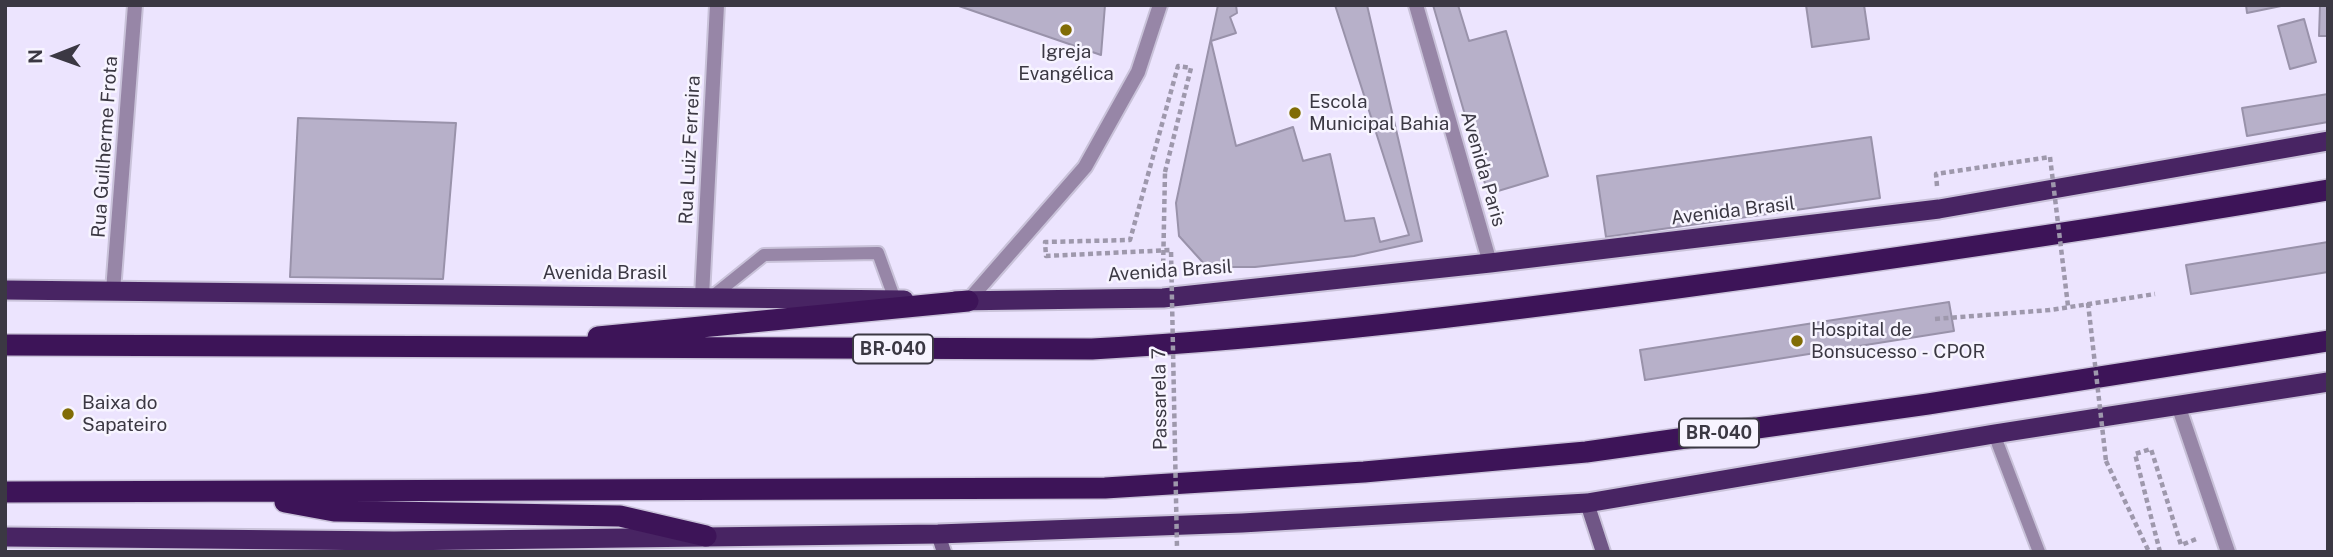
<!DOCTYPE html>
<html>
<head>
<meta charset="utf-8">
<style>
	body { margin:0 }
	#map { position:relative; width:2333px; height:557px; overflow:hidden; background:#ece4fe; font-family:"Public Sans",sans-serif }
	canvas { display:block }
	.frame { position:absolute; inset:0; border:7px solid #3b3843; pointer-events:none }
	.north { position:absolute; left:21px; top:21px; width:70px; height:70px; -webkit-text-stroke:5px #f7f4ff; paint-order:stroke; rotate:269deg; font-size:19px; font-weight:700; line-height:28px; text-align:center; color:#3b3843 }
	.north::after { content:''; display:block; margin:auto; width:24px; height:32px; background:#3b3843; clip-path:polygon(50% 0,100% 100%,50% 72%,0 100%) }
</style>
</head>
<body>
<div id="map">
<canvas width="2333" height="557"></canvas>
<div class="frame"></div>
<div class="north">N</div>
</div>
<script>
const ctx = document.querySelector('canvas').getContext('2d');
ctx.lineJoin = 'round';
function fillPath(path, color) { ctx.fillStyle = color; ctx.fill(path, 'evenodd'); }
function trace(path, color, width, dash) { ctx.strokeStyle = color; ctx.lineWidth = width; ctx.lineCap = dash ? 'butt' : 'round'; ctx.setLineDash(dash || []); ctx.stroke(path); }
function drawText(font, color, halo, rows, align = 'center') {
  ctx.font = font + ' "Public Sans",sans-serif'; ctx.lineWidth = 5; ctx.setLineDash([]); ctx.textBaseline = 'middle'; ctx.strokeStyle = halo; ctx.fillStyle = color; for (const [text, x, y, turn = 0] of rows) {
    ctx.save(); ctx.translate(x, y); ctx.rotate((+turn || 0) * Math.PI / 180); ctx.textAlign = isNaN(turn) ? turn : align; if (halo) ctx.strokeText(text, 0, 0); ctx.fillText(text, 0, 0); ctx.restore();
  }
}
const building = new Path2D(`
	M956,5H1105L1101,55Z
	M1218,5H1367L1422,241L1354,256L1255,267H1207L1179,236L1176,203Z
	M1236,5H1335L1409,235L1380,242L1374,218L1345,221L1330,154L1303,161L1293,127L1236,146L1211,41L1236,33L1230,17L1237,13Z
	M1433,5H1458L1469,41L1506,31L1548,176L1488,194Z
	M1806,5H1864L1869,39L1812,47Z
	M2246,5H2286L2247,13Z
	M2320,5H2328V36H2319Z
	M2304,19L2316,62L2290,69L2278,26Z
	M2328,94V122L2247,136L2242,108Z
	M298,118L456,123L443,279L290,277Z
	M1871,137L1880,198L1606,237L1597,176Z
	M2328,242V272L2191,294L2186,265Z
	M1949,302L1954,331L1645,380L1640,350Z`);
const path = new Path2D(`
	M1937,186L1936,174L2050,157
	M1163,272L1165,172
	M1935,319L2050,310L2155,294
	M2106,461L2149,552
	M2160,552L2135,454L2151,449L2181,545L2199,538`);
const service = new Path2D(`
	M713,296L764,255L878,253L895,300
	M1994,434L2039,552`);
const minor = new Path2D(`
	M1416,5L1490,263
	M113,291L135,5
	M702,296L717,5
	M968,301L1085,167L1138,72L1160,5
	M2178,405L2228,552`);
const secondary = new Path2D(`
	M1587,503L1603,552
	M938,534L944,552`);
const trunk = new Path2D(`
	M5,290L904,300
	M955,301L1163,298L1490,263L1939,209L2328,141
	M5,537L394,541L938,534L1242,523L1587,503L1994,434L2328,382`);
const motorway = new Path2D(`
	M598,337L968,301
	M5,345L1092,349C1288,338 1483,314 1677,288C1895,259 2111,227 2328,190
	M5,492L1105,488L1364,472L1586,452L1928,404L2328,341
	M285,502L334,511L620,516L706,536`);
const pathBridge = new Path2D(`
	M2050,157L2068,306
	M1165,172L1191,68L1178,66L1130,240L1045,242L1046,256L1171,250L1177,548
	M2088,303L2106,461`);
const markers = [
	[1066,30,7,"#816c06"],
	[1295,113,7,"#816c06"],
	[1797,341,7,"#816c06"],
	[68,414,7,"#816c06"]
];
const shields = [
	[893,349,80],
	[1719,433,80]
];
const shieldNames = [
	["BR-040",893,349],
	["BR-040",1719,433]
];
const poiNames = [
	["Igreja",1066,52,"center"],
	["Evangélica",1066,74,"center"],
	["Escola",1309,102],
	["Municipal Bahia",1309,124],
	["Hospital de",1811,330],
	["Bonsucesso - CPOR",1811,352],
	["Baixa do",82,403],
	["Sapateiro",82,425]
];
const streetNames = [
	["Rua Guilherme Frota",105,147,-86],
	["Rua Luiz Ferreira",690,150,-87],
	["Avenida Paris",1483,169,74],
	["Avenida Brasil",1733,211,-7],
	["Avenida Brasil",1170,271,-4],
	["Avenida Brasil",605,273],
	["Passarela 7",1160,399,-91]
];
fillPath(building, '#b7b0c9');
trace(building, '#9992aa', 2);
trace(service, '#c9c2d9', 16);
trace(minor, '#c9c2d9', 18);
trace(secondary, '#c9c2d9', 18);
trace(trunk, '#c9c2d9', 23);
trace(motorway, '#c9c2d9', 24);
trace(path, '#9e98ac', 4.5, [5, 3.5]);
trace(service, '#9786a7', 12);
trace(minor, '#9786a7', 14);
trace(secondary, '#705686', 14);
trace(trunk, '#482463', 19);
trace(motorway, '#3d1458', 21);
trace(pathBridge, '#9e98ac', 4.5, [5, 3.5]);
for (const [x, y, r, color] of markers) { const dot = new Path2D(); dot.arc(x, y, r, 0, 2 * Math.PI); ctx.fillStyle = color; ctx.fill(dot); trace(dot, '#f7f4ff', 2.5); }
for (const [x, y, w] of shields) { const box = new Path2D(); box.roundRect(x - w / 2, y - 14.5, w, 29, 5); ctx.fillStyle = '#f7f4ff'; ctx.fill(box); trace(box, '#3b3843', 2); }
drawText('bold 18px', '#3b3843', null, shieldNames);
drawText('19px', '#3b3843', '#f7f4ff', poiNames, 'left');
drawText('19px', '#3b3843', '#f7f4ff', streetNames);
</script>
</body>
</html>
